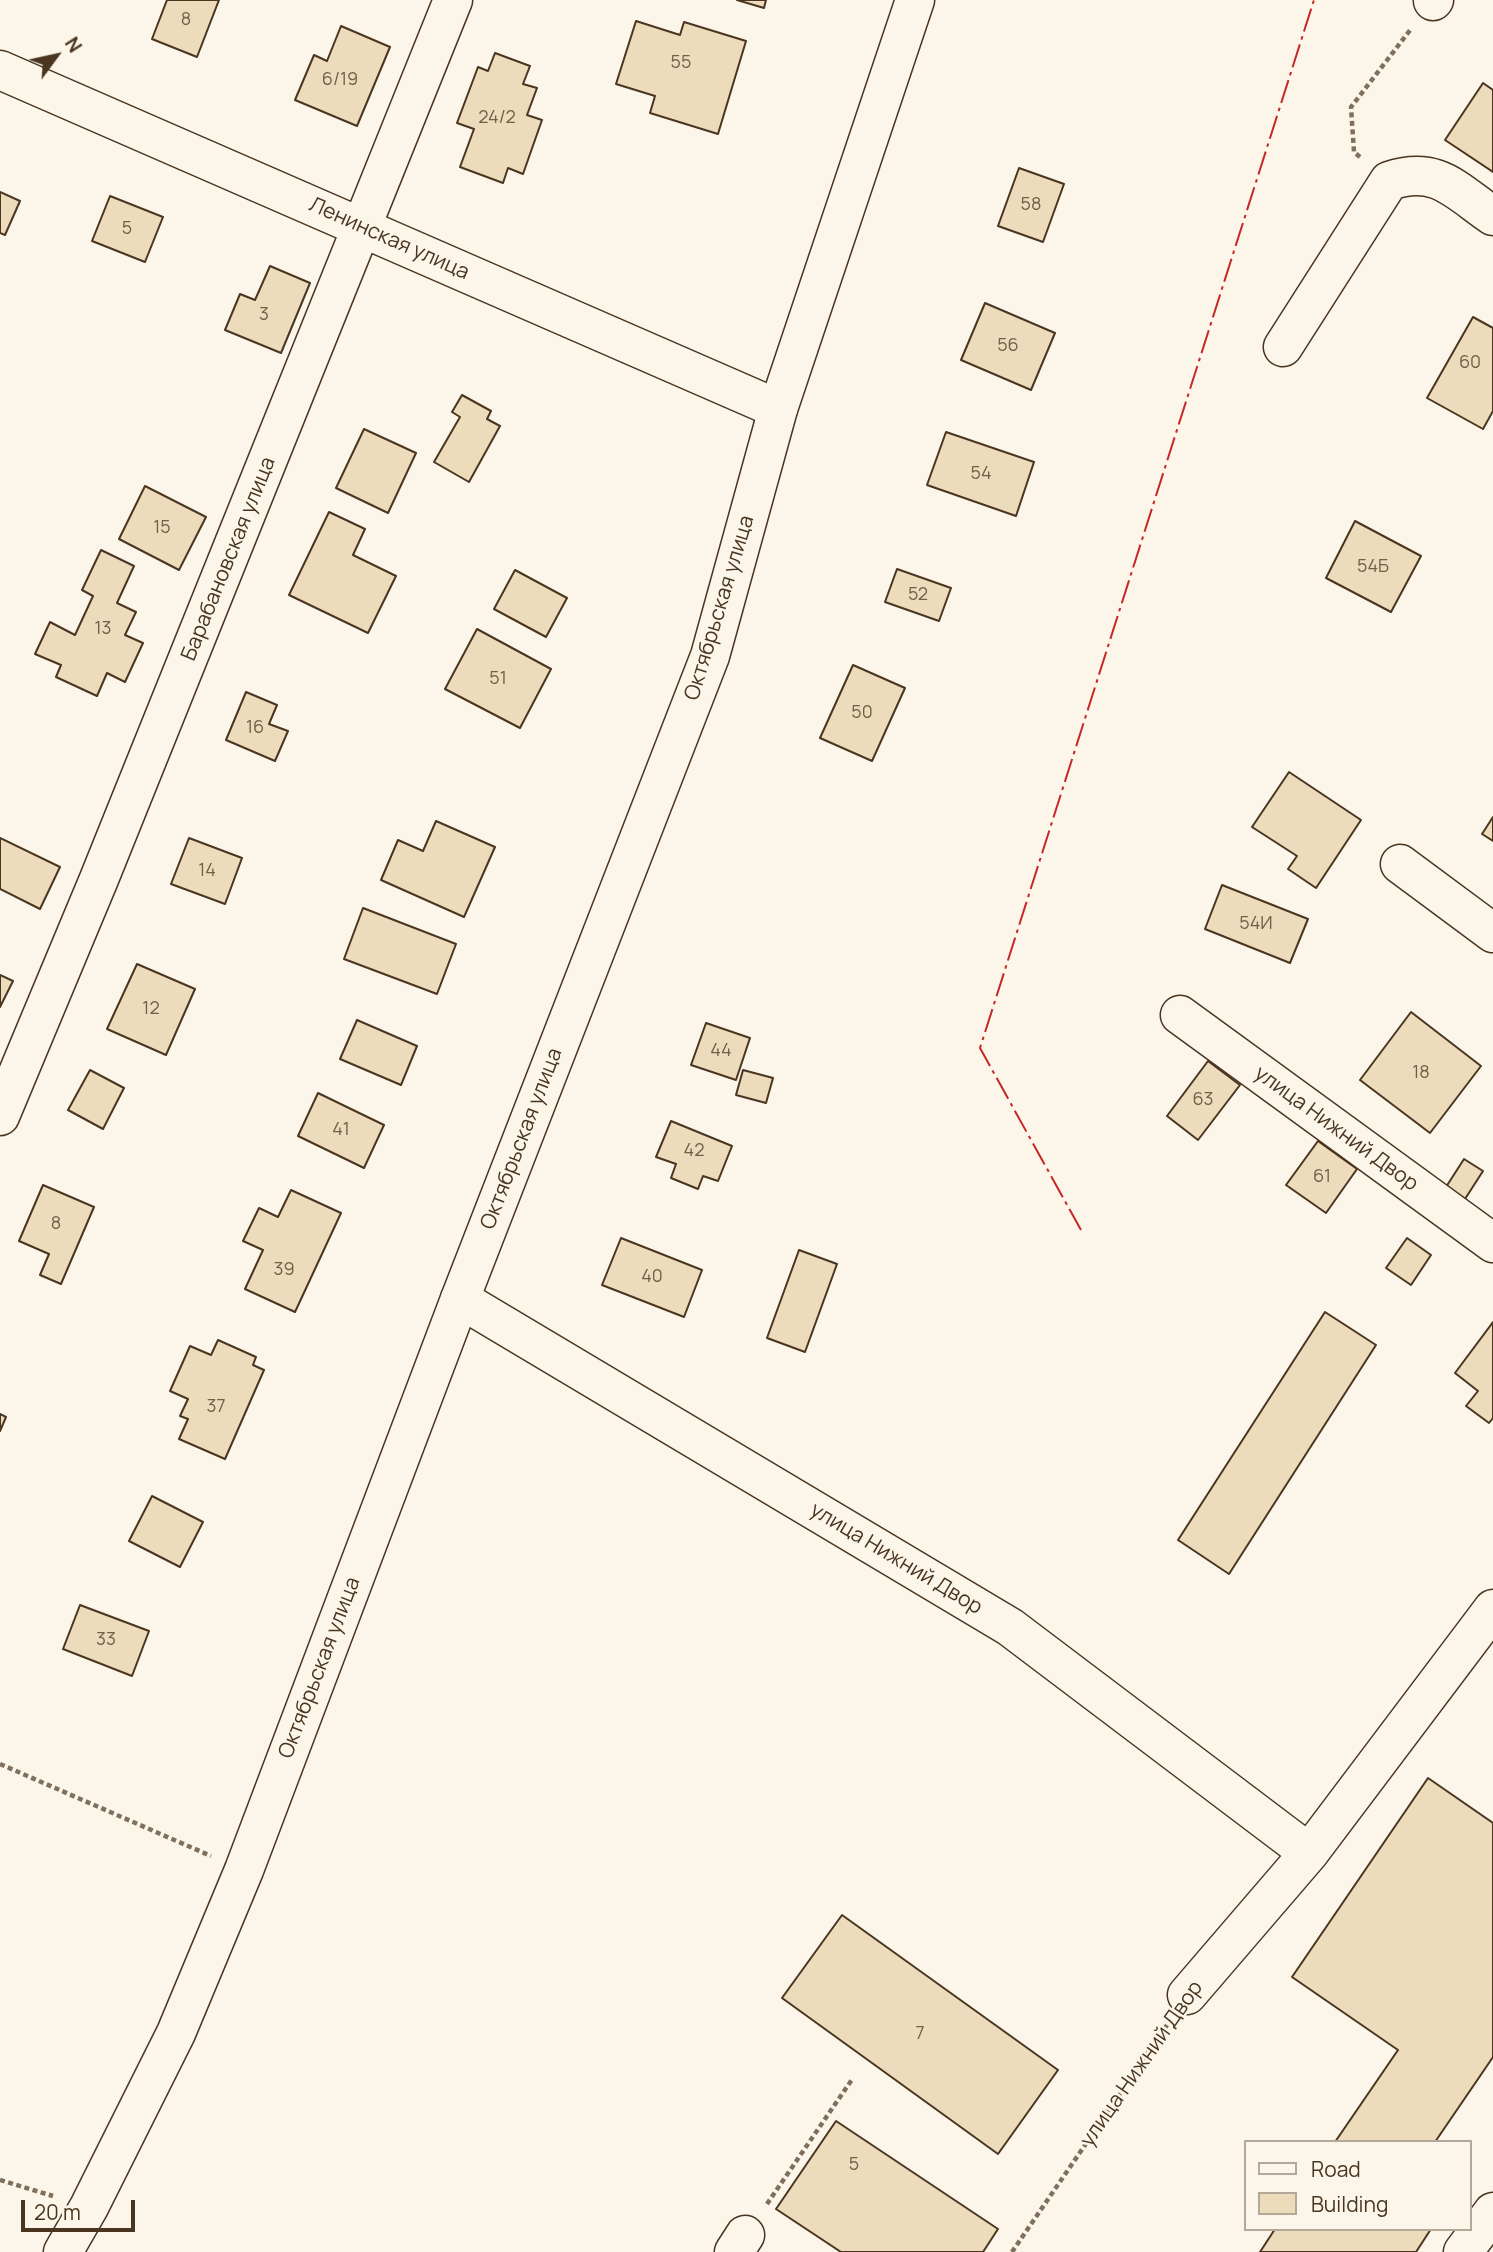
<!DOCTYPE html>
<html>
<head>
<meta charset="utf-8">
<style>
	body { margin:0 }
	#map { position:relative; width:1493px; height:2252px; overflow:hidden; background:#fbf6e9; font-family:Manrope,sans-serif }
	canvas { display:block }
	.legend { position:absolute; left:1244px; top:2140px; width:228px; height:91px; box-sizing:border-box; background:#fbf6e9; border:2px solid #b4a999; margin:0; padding:9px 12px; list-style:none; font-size:21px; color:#4a3520 }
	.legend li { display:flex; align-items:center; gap:14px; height:35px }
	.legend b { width:35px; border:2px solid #b4a999 }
	.north { position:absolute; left:21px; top:21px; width:70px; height:70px; -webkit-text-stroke:5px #fbf6e9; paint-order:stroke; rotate:57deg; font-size:19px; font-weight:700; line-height:28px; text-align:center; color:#4a3520 }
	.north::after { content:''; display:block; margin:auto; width:24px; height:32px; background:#4a3520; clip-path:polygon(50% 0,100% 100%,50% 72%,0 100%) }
	.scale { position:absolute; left:21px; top:2200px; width:114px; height:32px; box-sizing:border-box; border:4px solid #4a3520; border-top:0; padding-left:9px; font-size:21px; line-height:24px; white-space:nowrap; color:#4a3520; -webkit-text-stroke:5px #fbf6e9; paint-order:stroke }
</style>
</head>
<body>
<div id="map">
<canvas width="1493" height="2252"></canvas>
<ul class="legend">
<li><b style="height:9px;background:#fbf6e9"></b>Road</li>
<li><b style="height:19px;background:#ecdcbc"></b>Building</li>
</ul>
<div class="north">N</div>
<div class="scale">20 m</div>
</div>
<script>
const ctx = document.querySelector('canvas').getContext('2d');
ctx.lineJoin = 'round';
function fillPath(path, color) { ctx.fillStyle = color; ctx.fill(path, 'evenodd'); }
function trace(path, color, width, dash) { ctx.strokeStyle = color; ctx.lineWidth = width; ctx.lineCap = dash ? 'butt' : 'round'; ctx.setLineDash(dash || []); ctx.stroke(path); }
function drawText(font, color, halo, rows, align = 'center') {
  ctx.font = font + ' Manrope,sans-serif'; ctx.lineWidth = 5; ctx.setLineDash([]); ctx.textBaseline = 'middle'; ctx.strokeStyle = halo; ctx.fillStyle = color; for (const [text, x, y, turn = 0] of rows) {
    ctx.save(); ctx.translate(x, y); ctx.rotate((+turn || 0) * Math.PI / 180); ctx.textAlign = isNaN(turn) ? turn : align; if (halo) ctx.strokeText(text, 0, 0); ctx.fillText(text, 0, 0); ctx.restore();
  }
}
const building = new Path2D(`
	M167,0H219L197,57L152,39Z
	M737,0H766L764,8Z
	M636,21L680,35L684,22L746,41L718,134L650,113L655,96L616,84Z
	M341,26L390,47L357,126L295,100L314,55L327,61Z
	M495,53L530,66L523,84L537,88L527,115L542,120L523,174L508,168L503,183L460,167L474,129L457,123L478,67L488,71Z
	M1483,83L1493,90V172L1445,140Z
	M1019,168L1064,184L1043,242L998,226Z
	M0,192L20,201L5,235L0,233Z
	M110,196L163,217L145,262L92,241Z
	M270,266L310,283L281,353L225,330L240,294L255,300Z
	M985,303L1055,333L1031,390L961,360Z
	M1473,317L1493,328V411L1483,429L1427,398Z
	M462,395L491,411L487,419L500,426L469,482L434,462L460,417L452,412Z
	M364,429L416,453L388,513L336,488Z
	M946,432L1034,462L1016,516L927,485Z
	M145,486L206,517L179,570L119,539Z
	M329,512L365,529L353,555L396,576L368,633L289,595Z
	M1355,521L1421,556L1391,612L1326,578Z
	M101,550L134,566L117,603L136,612L125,635L143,643L125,682L107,673L97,696L56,677L61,665L35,654L50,622L75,635L93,596L82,590Z
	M897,569L951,588L939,621L885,602Z
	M515,570L567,598L546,637L494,609Z
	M477,629L551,669L520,728L445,689Z
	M853,665L905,688L872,761L820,738Z
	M246,692L277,705L269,724L288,731L275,761L226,740Z
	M1289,772L1361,820L1316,888L1288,869L1297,856L1252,827Z
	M1493,817V841L1482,834Z
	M436,821L495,847L464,917L381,880L398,840L423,851Z
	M0,838L60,867L40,909L0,889Z
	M189,838L242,858L225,904L171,884Z
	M1222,885L1308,919L1290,963L1205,929Z
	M363,908L456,944L437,994L344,959Z
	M137,964L195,989L166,1055L107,1029Z
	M0,975L13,981L0,1007Z
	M1411,1012L1481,1066L1430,1133L1360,1080Z
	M357,1020L417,1046L401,1085L340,1059Z
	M706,1023L750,1038L736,1080L691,1065Z
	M1208,1061L1240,1085L1198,1140L1167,1116Z
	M90,1070L124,1088L103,1129L68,1110Z
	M743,1070L773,1078L766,1103L736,1095Z
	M318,1093L384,1125L364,1168L298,1136Z
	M671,1121L732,1146L718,1181L703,1176L698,1189L671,1178L676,1164L656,1157Z
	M1318,1141L1357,1169L1326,1213L1286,1185Z
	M1464,1159L1483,1171L1465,1199L1446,1187Z
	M43,1185L94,1207L61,1284L40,1275L49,1254L19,1241Z
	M291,1190L341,1213L295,1312L245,1289L263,1250L243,1241L259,1208L278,1217Z
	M621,1238L702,1270L684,1317L602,1285Z
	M1407,1238L1431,1255L1411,1285L1386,1268Z
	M799,1250L837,1264L805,1352L767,1338Z
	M1325,1312L1376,1345L1229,1574L1178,1540Z
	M1493,1322V1418L1489,1423L1466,1406L1478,1391L1455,1373Z
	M218,1340L256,1357L253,1365L264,1370L225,1459L179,1439L188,1419L180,1416L188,1399L170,1391L190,1346L211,1355Z
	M0,1414L6,1417L0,1431Z
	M152,1496L203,1522L180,1567L129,1541Z
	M80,1605L149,1631L132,1676L63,1649Z
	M1428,1778L1493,1823V2057L1435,2142H1335L1398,2050L1292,1977Z
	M842,1915L1058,2070L998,2154L782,1998Z
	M836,2121L998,2229L983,2252H841L776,2209Z
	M1275,2229H1431L1416,2252H1260Z`);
const path = new Path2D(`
	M1360,157L1354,152L1351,107L1411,29
	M0,1764L211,1856
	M0,2180L53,2196
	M767,2204L853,2078
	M1012,2252L1167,2025`);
const minor = new Path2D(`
	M1433,1L1434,0
	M0,70L778,409
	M1283,347L1389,181C1437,165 1455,190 1493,216
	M1400,864L1493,933
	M1180,1015L1493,1243
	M0,1116L99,879L453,0
	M460,1299L1010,1627L1309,1853
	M1187,1995L1309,1853L1493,1609
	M734,2252L745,2235
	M1463,2252L1493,2212`);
const major = new Path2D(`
	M63,2252L89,2207L176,2033L244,1870L460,1299L710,656L778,409L915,0`);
const power = new Path2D(`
	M1081,1230L980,1048L1314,0`);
const numberNames = [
	["8",186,20],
	["55",681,63],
	["6/19",340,80],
	["24/2",497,118],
	["58",1031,205],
	["5",127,229],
	["3",264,315],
	["56",1008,346],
	["60",1470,363],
	["54",981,474],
	["15",162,528],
	["54Б",1373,567],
	["52",918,595],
	["13",103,629],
	["51",498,679],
	["50",862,713],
	["16",255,728],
	["14",207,871],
	["54И",1256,924],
	["12",151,1009],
	["44",721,1051],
	["18",1421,1073],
	["63",1203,1100],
	["41",341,1130],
	["42",694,1151],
	["61",1322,1177],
	["8",56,1224],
	["39",284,1270],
	["40",652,1277],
	["37",216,1407],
	["33",106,1640],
	["7",920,2034],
	["5",854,2165]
];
const streetNames = [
	["Ленинская улица",389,239,24],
	["Барабановская улица",229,559,-68],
	["Октябрьская улица",720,608,-73],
	["улица Нижний Двор",1336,1129,36],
	["Октябрьская улица",522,1139,-69],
	["улица Нижний Двор",896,1559,31],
	["Октябрьская улица",320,1668,-69],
	["улица Нижний Двор",1142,2064,-55]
];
fillPath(building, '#ecdcbc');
trace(building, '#4a3520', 2);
trace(minor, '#4a3520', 41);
trace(major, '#4a3520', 41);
trace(path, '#7f6f5c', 4.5, [5, 3.5]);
trace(minor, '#fbf6e9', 38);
trace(major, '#fbf6e9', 38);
trace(power, '#c62828', 2, [24, 5, 3.5, 5]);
drawText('18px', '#725f47', null, numberNames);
drawText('21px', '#4a3520', '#fbf6e9', streetNames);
</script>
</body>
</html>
